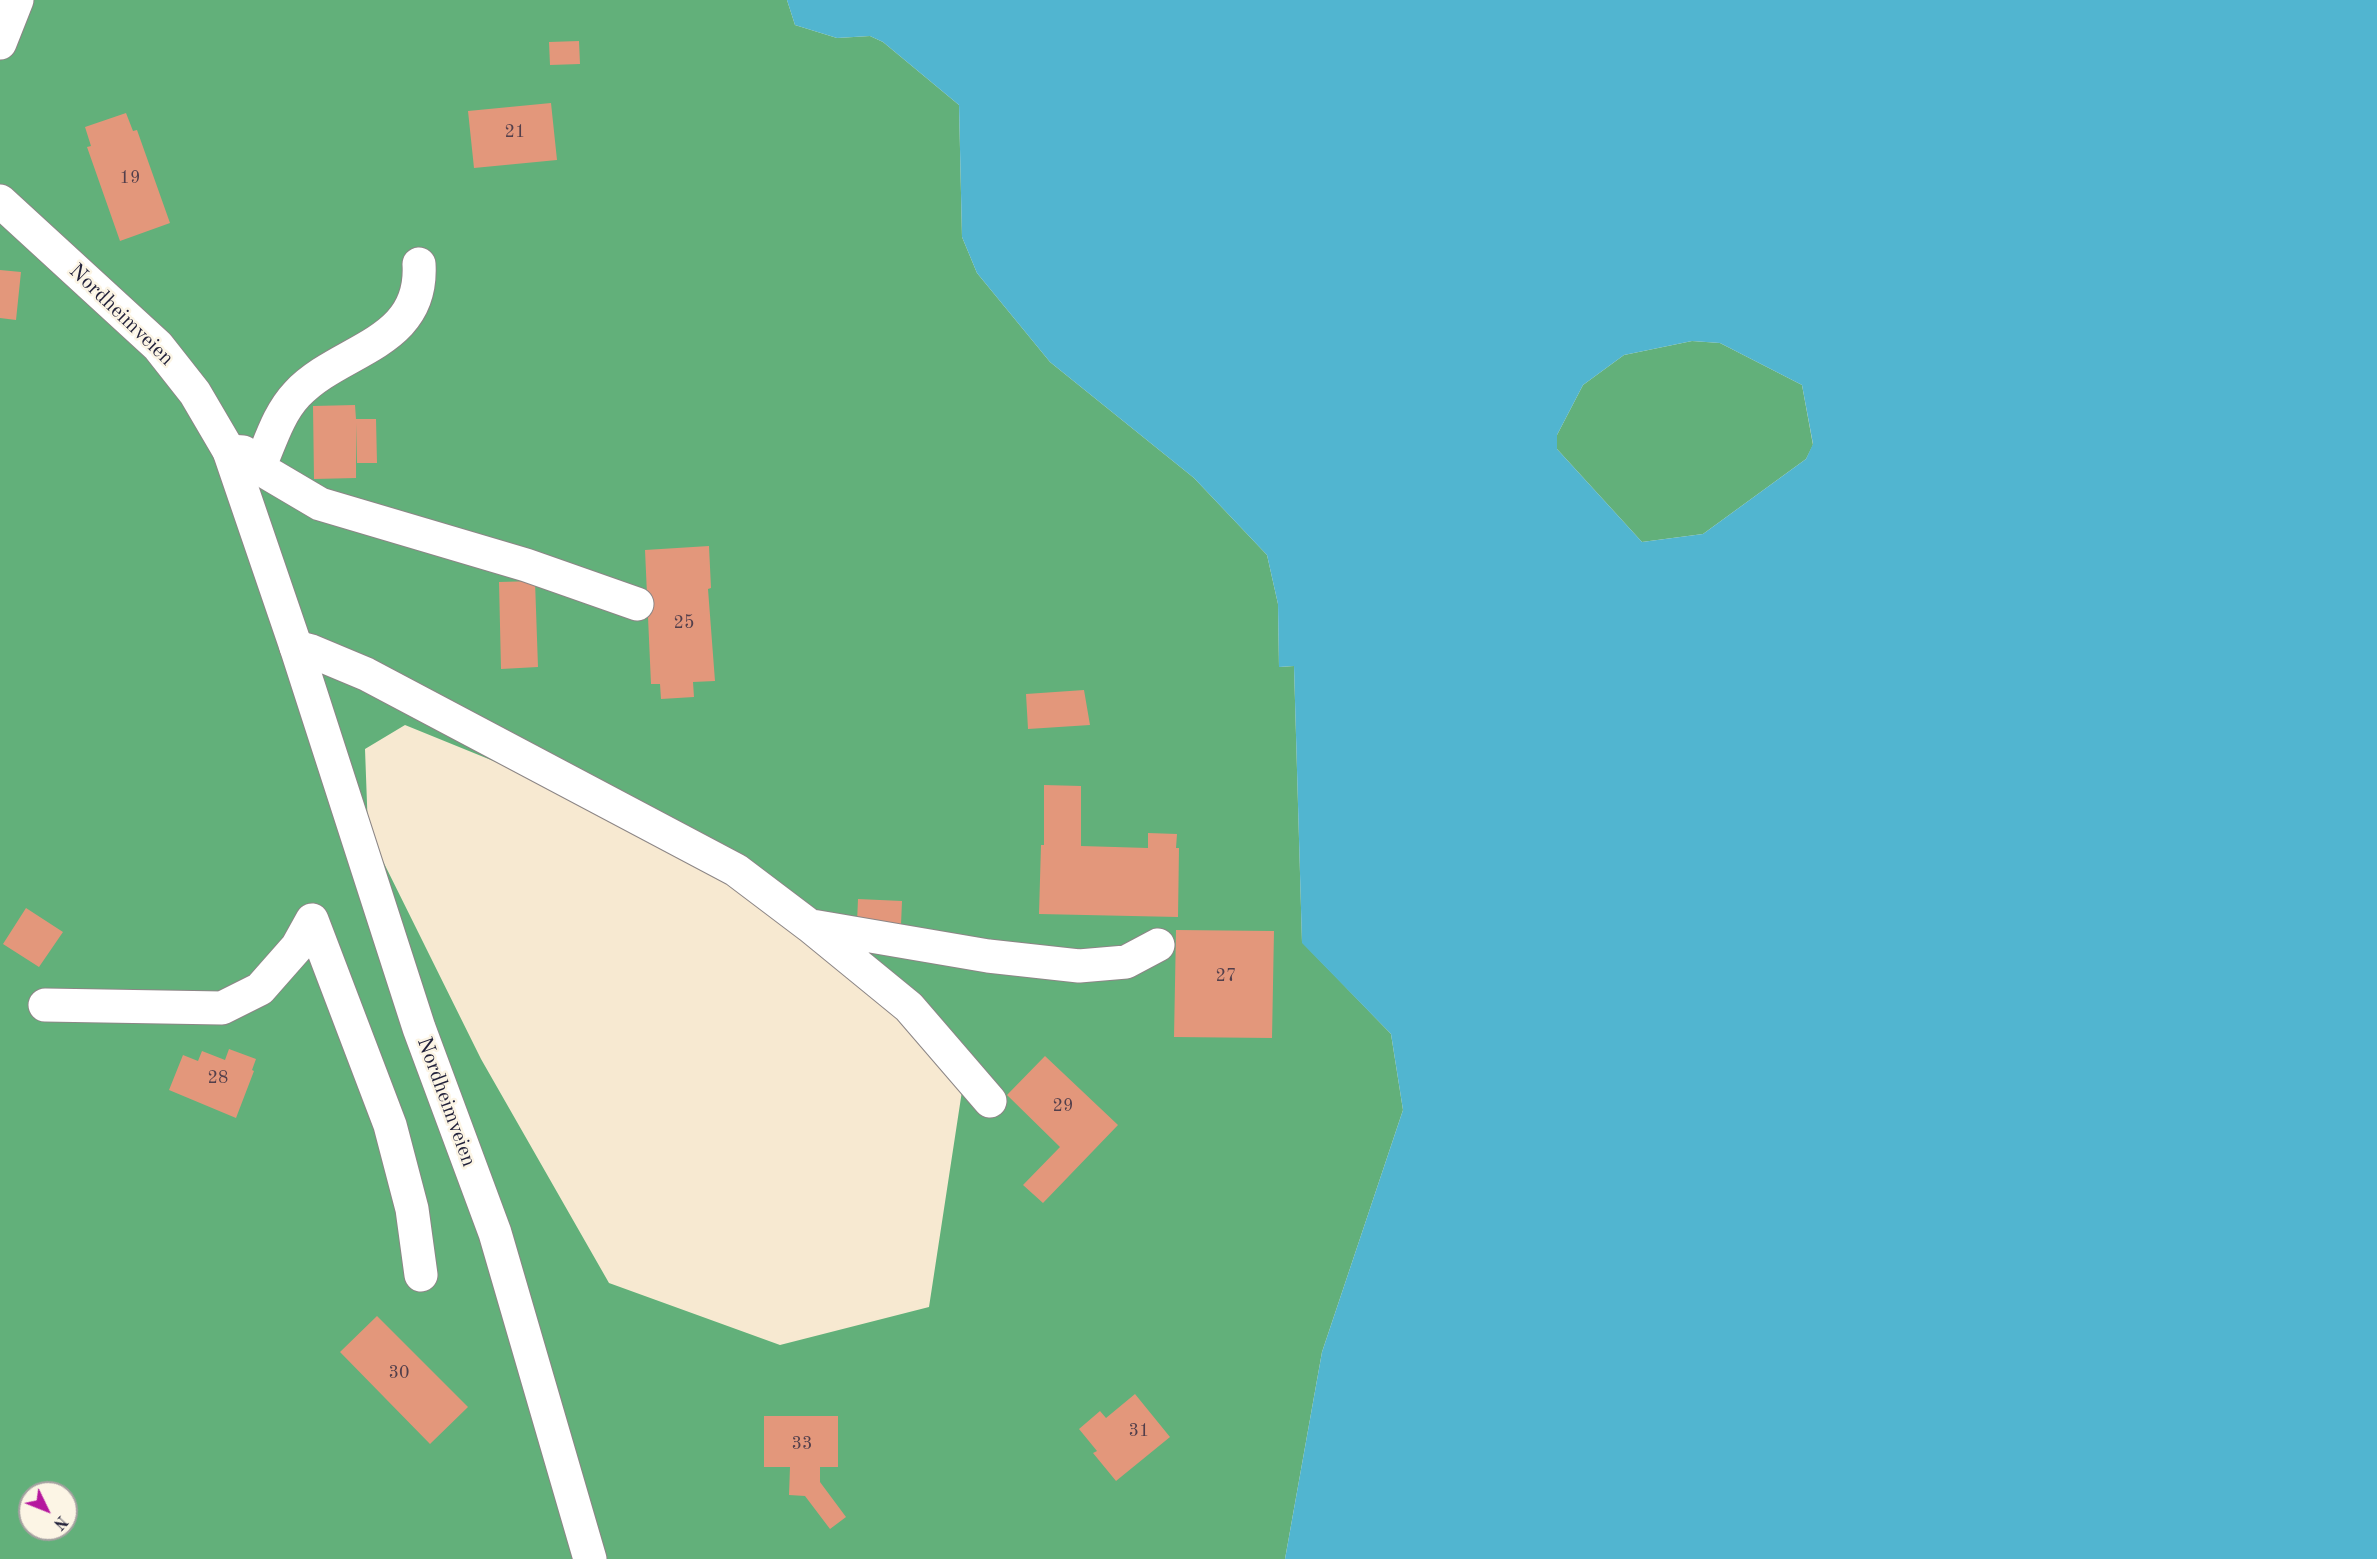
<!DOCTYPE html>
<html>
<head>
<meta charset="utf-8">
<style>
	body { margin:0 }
	#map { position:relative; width:2377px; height:1559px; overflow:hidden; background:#f7e9d1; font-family:"Old Standard TT",serif }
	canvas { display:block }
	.north { position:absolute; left:18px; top:1481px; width:60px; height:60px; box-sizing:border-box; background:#fcf5e5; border:2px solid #a5a1a1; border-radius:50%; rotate:133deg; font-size:16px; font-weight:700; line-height:24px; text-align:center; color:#22223b }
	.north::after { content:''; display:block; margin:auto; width:21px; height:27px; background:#b5179e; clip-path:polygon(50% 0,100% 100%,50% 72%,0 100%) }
</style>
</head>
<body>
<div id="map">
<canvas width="2377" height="1559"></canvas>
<div class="north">N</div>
</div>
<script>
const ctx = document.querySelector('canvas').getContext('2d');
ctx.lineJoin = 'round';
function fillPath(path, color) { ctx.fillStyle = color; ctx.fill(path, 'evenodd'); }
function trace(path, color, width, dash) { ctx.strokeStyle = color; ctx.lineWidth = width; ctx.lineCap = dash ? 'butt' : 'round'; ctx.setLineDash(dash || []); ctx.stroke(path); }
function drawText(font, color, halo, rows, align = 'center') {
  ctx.font = font + ' "Old Standard TT",serif'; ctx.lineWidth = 5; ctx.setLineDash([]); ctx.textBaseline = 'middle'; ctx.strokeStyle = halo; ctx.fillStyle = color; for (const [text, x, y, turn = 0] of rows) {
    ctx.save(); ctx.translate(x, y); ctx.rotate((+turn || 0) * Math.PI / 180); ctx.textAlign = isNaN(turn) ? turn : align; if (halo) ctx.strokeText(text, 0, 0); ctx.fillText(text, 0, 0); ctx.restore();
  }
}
const forest = new Path2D(`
	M0,0H787L795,25L837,38L870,36L883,42L959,105L962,237L977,273L1050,362L1194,478L1267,555L1278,604L1279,667L1294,666L1302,942L1391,1034L1403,1110L1322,1352L1285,1559H0ZM405,725L641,821L856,958L962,1091L929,1307L780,1345L609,1283L481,1059L368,831L365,749ZM30,1493H66V1529H30Z
	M1692,341L1720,343L1802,385L1813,445L1806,459L1703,534L1642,542L1557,449V435L1583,385L1624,355Z`);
const water = new Path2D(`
	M787,0H2377V1559H1285L1322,1352L1403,1110L1391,1034L1302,943L1294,666L1279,667L1278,604L1267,555L1194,478L1050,362L977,273L962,237L959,105L883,42L870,36L837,38L795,25ZM1692,341L1720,343L1802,385L1813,444L1806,459L1703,534L1642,542L1557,449V435L1583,385L1624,355Z`);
const building = new Path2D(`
	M579,41L580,64L550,65L549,42Z
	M551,103L557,160L474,168L468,111Z
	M126,113L133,131L137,130L170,223L120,241L87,147L91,146L85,127Z
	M0,270L21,272L16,320L0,318Z
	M355,405L356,419H376L377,463H357L356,423V478L314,479L313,406Z
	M709,546L711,588L708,589L715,681L693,682L694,697L661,699L660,684H651L645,550Z
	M535,581L538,667L501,669L499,582Z
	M1084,690L1090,725L1028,729L1026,694Z
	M1044,785L1081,786V846L1148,848V833L1177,834L1176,848H1179L1178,917L1039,914L1041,845H1044Z
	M858,899L902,901L901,925L857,923Z
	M26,908L63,932L39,967L3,944Z
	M1176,930L1274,931L1272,1038L1174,1037Z
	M229,1049L256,1059L252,1070L254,1071L236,1118L169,1090L183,1055L198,1061L202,1051L225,1060Z
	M1045,1056L1118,1125L1043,1203L1023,1185L1060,1147L1007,1095Z
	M377,1316L468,1407L430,1444L340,1352Z
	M1135,1394L1170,1437L1116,1481L1093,1453L1097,1451L1079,1429L1100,1411L1106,1418Z
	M764,1416H838V1467H820V1482L846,1517L830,1529L805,1496L789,1495L790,1467H764Z`);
const street = new Path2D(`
	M0,43L17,0
	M229,451L243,452L259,468L320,504L526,565L637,604
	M259,468C270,443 278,414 297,394C340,348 424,345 419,264
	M296,647L311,651L366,674L736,870L810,926L909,1007L990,1101
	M312,920L390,1125L412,1209L421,1275
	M812,926L988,956L1079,966L1126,962L1158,945
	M45,1005L222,1008L260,989L297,947L312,920`);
const secondary = new Path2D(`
	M0,201L158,346L195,393L229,451L296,647L419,1028L495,1233L590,1559`);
const numberNames = [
	["21",515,132],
	["19",130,178],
	["25",684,623],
	["27",1226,976],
	["28",218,1078],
	["29",1063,1106],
	["30",399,1373],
	["31",1139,1431],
	["33",802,1444]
];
const streetNames = [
	["Nordheimveien",121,315,44],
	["Nordheimveien",446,1102,70]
];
fillPath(forest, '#62b07a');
fillPath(water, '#51b5d0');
fillPath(building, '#e3977b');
trace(street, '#8c8686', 35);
trace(secondary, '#8c8686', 35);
trace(street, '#fff', 33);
trace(secondary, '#fff', 33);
drawText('18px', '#523f4b', null, numberNames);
drawText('21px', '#22223b', '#fcf5e5', streetNames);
</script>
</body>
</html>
